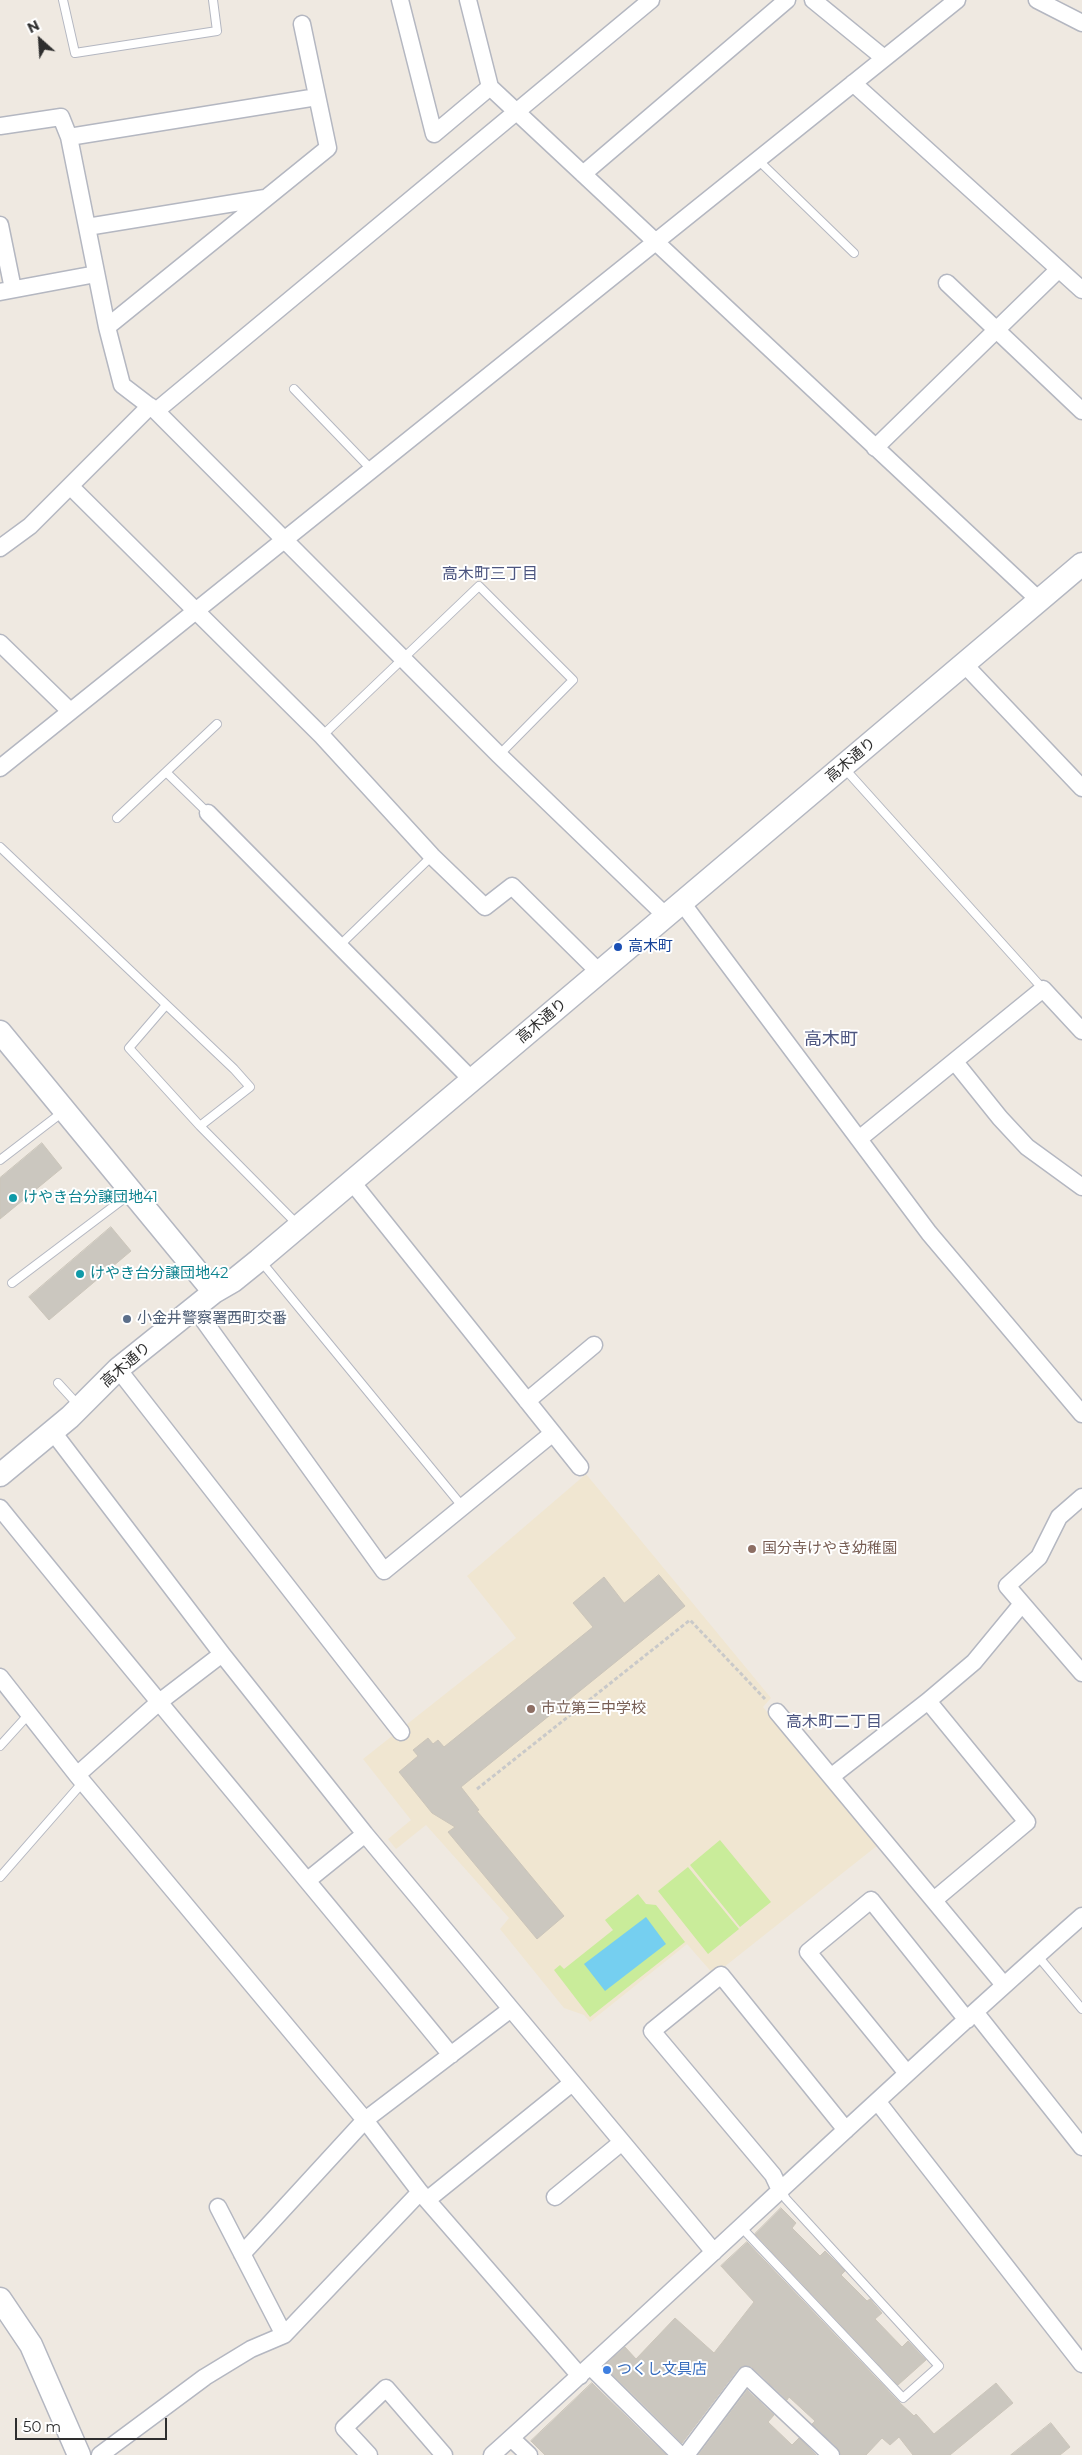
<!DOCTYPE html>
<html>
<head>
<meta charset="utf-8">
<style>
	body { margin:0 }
	#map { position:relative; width:1082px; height:2455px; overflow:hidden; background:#efe9e1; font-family:Montserrat,sans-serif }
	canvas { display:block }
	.north { position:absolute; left:15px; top:15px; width:50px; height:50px; -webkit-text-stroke:4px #fff; paint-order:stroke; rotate:334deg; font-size:14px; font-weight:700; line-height:20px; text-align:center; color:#2e2e2e }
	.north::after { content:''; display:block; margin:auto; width:18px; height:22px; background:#2e2e2e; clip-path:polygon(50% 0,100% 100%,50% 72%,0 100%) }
	.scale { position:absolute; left:15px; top:2418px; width:152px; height:22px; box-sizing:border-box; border:2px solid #2e2e2e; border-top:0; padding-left:6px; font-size:15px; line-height:18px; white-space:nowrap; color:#2e2e2e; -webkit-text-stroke:4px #fff; paint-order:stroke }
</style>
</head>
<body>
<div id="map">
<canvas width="1082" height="2455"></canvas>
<div class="north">N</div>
<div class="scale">50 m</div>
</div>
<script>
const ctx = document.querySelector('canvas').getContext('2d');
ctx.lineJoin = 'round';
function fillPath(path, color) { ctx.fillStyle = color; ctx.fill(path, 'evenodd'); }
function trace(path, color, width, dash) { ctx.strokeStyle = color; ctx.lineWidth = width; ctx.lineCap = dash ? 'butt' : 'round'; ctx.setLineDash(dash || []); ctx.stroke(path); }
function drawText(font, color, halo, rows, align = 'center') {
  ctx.font = font + ' Montserrat,"Noto Sans JP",sans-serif'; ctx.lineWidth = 4; ctx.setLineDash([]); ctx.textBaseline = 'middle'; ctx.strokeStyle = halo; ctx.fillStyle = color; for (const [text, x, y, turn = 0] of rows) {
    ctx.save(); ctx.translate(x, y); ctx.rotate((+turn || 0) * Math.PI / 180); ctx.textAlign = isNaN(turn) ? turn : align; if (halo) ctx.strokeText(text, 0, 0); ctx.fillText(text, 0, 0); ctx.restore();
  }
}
const education = new Path2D(`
	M586,1474L771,1698L763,1707L878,1845L714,1975L687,1944L590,2022L584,2015L564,2008L500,1929L509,1918L426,1825L396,1849L388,1839L411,1820L363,1759L516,1638L467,1576Z`);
const pitch = new Path2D(`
	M720,1840L771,1902L740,1927L690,1865Z
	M688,1867L739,1929L708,1954L658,1891Z
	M638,1894L646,1904L656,1905L685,1942L590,2017L554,1970L560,1965L564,1969L613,1930L605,1920Z`);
const water = new Path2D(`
	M646,1917L666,1944L605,1991L584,1964Z`);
const building = new Path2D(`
	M42,1143L62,1168L0,1219V1178Z
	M111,1227L131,1251L49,1320L29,1297Z
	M659,1575L685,1606L461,1787L479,1810L477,1811L564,1916L537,1939L448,1832L455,1827L432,1813L399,1772L418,1756L413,1750L428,1738L433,1744L438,1740L444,1747L593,1627L573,1603L604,1577L624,1603Z
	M781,2208L796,2223L792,2228L820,2256L825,2251L845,2271L841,2275L867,2301L870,2299L882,2313L875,2319L902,2347L908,2341L926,2360L898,2385L755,2234Z
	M747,2242L899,2402L914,2416L916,2414L934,2434L996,2383L1013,2403L950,2455H913L899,2437L890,2445L882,2438L866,2455H841L838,2448L812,2424L815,2421L789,2397L787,2400L752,2367L743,2366L738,2369L682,2443L604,2366L625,2347L636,2359L675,2318L714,2353L754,2302L721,2266Z
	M592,2383L666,2455H545L531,2441Z
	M747,2390L774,2415L768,2422L792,2445L799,2438L816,2455H698Z
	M1051,2423L1070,2447L1060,2455H1011Z`);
const path = new Path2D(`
	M477,1789L690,1620L765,1699`);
const lane = new Path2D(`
	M63,0L75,53L217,31L213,0
	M757,159L854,253
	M294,389L371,469
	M322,736L479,586L573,680L499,755
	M845,769L1043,989
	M208,813L166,772L217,724
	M117,818L166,772
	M0,847L234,1069L250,1087L200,1126
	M339,946L432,856
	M166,1005L129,1048L200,1126L298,1225
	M0,1160L64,1111
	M260,1260L462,1506
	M12,1283L130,1194
	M58,1383L79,1406
	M0,1746L29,1714
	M0,1877L83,1782
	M1037,1955L1082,2009
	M741,2227L903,2398L939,2366L786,2199L781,2190`);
const street = new Path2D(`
	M400,0L434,134L490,87
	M468,0L490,87L1039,600
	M813,0L884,58
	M1037,0L1082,23
	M853,83L1082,290
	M0,126L61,117L69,137L107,327L122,385L156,411L499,755L667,917
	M69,137L317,97
	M583,174L787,0
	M0,225L13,289
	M87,227L265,198
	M947,283L1082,411
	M0,292L96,274
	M107,327L328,148L302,24
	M156,411L651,0
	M875,448L1059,269
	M70,486L322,736L432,856L485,907L512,886L599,972
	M0,548L30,526L150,406
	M0,643L70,711
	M964,664L1082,788
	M0,768L957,0
	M208,813L472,1080
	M683,904L929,1233L1082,1414
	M955,1062L1000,1118L1027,1147L1082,1187
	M859,1139L1043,989L1082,1031
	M352,1182L580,1467
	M194,1307L384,1571L553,1433
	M118,1369L401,1732
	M527,1401L594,1345
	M53,1432L222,1654L365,1834L714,2252
	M1082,1497L1059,1517L1039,1557L1007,1586L1082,1673
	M0,1508C149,1692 301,1872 451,2055
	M0,1677L77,1775L365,2120L420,2192L580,2376
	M928,1701L1027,1822L934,1900
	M777,1712L1004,1985
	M77,1775L158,1703L222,1654
	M832,1776L928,1701L974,1662L1021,1605
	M308,1880L365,1834
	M975,2012L1082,2147
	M906,2072L808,1952L871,1900L967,2020
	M877,2101L1082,2364
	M780,2190L773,2175L652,2031L721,1975L846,2130
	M555,2197L622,2142
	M427,2200L572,2083
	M218,2207L284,2335
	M242,2254L365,2120L511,2009
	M591,2367L680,2455
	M511,2438L529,2455
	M100,2455L205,2377L251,2349L284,2335L420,2192
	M369,2455L344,2428L386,2388L444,2455
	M492,2455C690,2277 882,2092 1082,1916
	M686,2455L746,2375L831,2455`);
const secondary = new Path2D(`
	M0,1032L214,1292
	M0,1475L70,1417L118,1369L214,1292L233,1281L259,1260C535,1029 808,796 1082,564
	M0,2299L31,2345L79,2455`);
const markers = [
	[618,947,5,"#1a4fb4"],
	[13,1198,5,"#0f9aa8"],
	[80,1274,5,"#0f9aa8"],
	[127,1319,5,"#5c6f8a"],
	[752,1549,5,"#8d6e63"],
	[531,1709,5,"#8d6e63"],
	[607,2370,5,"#3f7fe0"]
];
const streetNames = [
	["高木通り",851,760,-40],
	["高木通り",542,1021,-40],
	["高木通り",126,1365,-41]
];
const transitNames = [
	["高木町",628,947]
];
const cultureNames = [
	["けやき台分譲団地41",23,1198],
	["けやき台分譲団地42",90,1274]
];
const serviceNames = [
	["小金井警察署西町交番",137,1319]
];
const educationNames = [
	["国分寺けやき幼稚園",762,1549],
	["市立第三中学校",541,1709]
];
const shopNames = [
	["つくし文具店",617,2370]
];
const neighbourhoodNames = [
	["高木町三丁目",490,574],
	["高木町二丁目",834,1722]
];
const quarterNames = [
	["高木町",831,1040]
];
fillPath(education, '#f0e6d1');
fillPath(pitch, '#c9ec9a');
fillPath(water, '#75cff0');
fillPath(building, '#cbc7bf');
trace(building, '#cbc5ba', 1);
trace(lane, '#b4b7c1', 10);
trace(street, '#b4b7c1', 19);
trace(secondary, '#b4b7c1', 25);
trace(path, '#c9c9c9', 3, [4, 2.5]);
trace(lane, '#fff', 8);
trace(street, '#fff', 16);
trace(secondary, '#fff', 22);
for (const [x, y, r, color] of markers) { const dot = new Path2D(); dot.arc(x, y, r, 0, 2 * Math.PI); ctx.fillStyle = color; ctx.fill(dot); trace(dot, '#fff', 2); }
drawText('15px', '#2e2e2e', '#fff', streetNames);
drawText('15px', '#164399', '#fff', transitNames, 'left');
drawText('15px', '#0d838f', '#fff', cultureNames, 'left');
drawText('15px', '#4e5e75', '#fff', serviceNames, 'left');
drawText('15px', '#785e54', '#fff', educationNames, 'left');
drawText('15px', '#366cbe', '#fff', shopNames, 'left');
drawText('16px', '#4d5680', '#fff', neighbourhoodNames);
drawText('18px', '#4d5680', '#fff', quarterNames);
</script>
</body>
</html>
